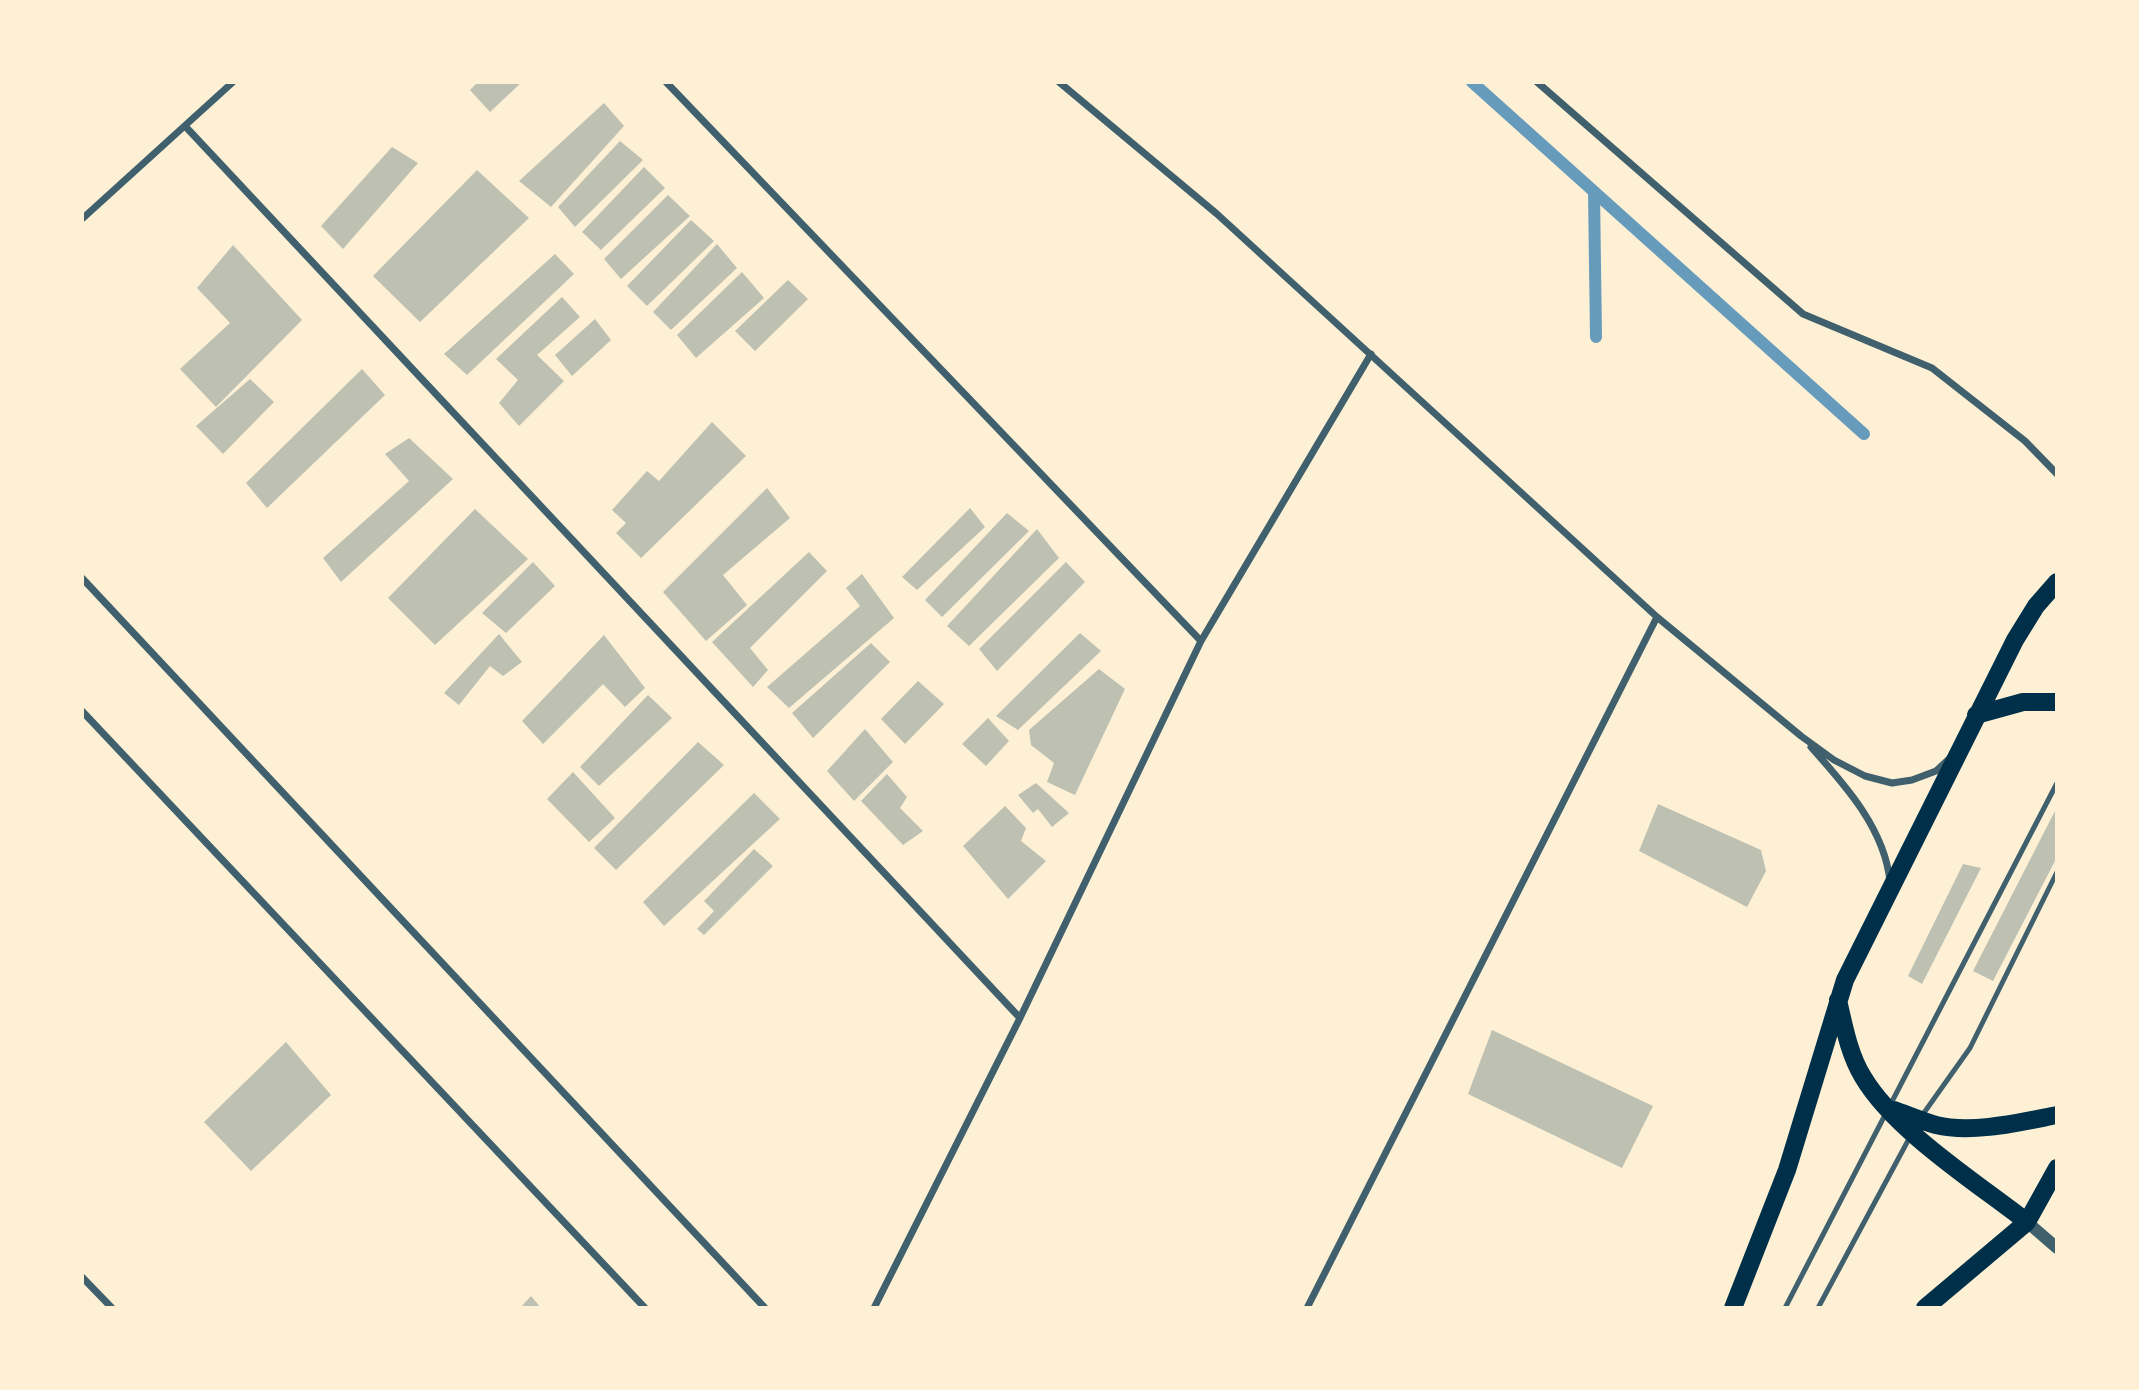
<!DOCTYPE html>
<html>
<head>
<meta charset="utf-8">
<style>
	body { margin:0 }
	#map { position:relative; width:2139px; height:1390px; overflow:hidden; background:#fdf0d5; font-family:"Sofia Sans Condensed",sans-serif }
	canvas { display:block }
	.frame { position:absolute; inset:0; border:84px solid #fdf0d5; pointer-events:none }
</style>
</head>
<body>
<div id="map">
<canvas width="2139" height="1390"></canvas>
<div class="frame"></div>
</div>
<script>
const ctx = document.querySelector('canvas').getContext('2d');
ctx.lineJoin = 'round';
function trace(path, color, width, dash) { ctx.strokeStyle = color; ctx.lineWidth = width; ctx.lineCap = dash ? 'butt' : 'round'; ctx.setLineDash(dash || []); ctx.stroke(path); }
function fillPath(path, color) { ctx.fillStyle = color; ctx.fill(path, 'evenodd'); }
const stream = new Path2D(`
	M1472,82L1864,434
	M1594,192L1596,337`);
const building = new Path2D(`
	M478,82H522L490,112L470,90Z
	M604,103L624,126L551,207L519,181Z
	M620,141L643,160L575,227L558,207Z
	M392,147L418,163L343,249L321,226Z
	M644,167L665,188L601,250L582,232Z
	M477,170L529,218L420,322L373,276Z
	M668,195L690,216L621,279L604,259Z
	M691,220L714,241L647,306L627,286Z
	M717,244L737,268L671,330L653,312Z
	M233,245L302,320L216,407L180,369L230,323L197,288Z
	M555,254L574,274L467,375L444,354Z
	M742,272L764,298L696,358L677,335Z
	M788,280L808,299L755,351L735,331Z
	M562,297L580,317L537,355L564,381L519,426L499,403L518,380L496,359Z
	M595,319L611,340L572,376L555,355Z
	M362,369L385,395L267,508L246,483Z
	M250,379L274,402L223,454L196,426Z
	M712,422L746,456L641,558L616,533L626,523L612,510L647,471L659,481Z
	M409,438L453,479L341,582L323,558L409,481L385,454Z
	M767,488L790,518L723,575L747,605L706,641L663,592Z
	M970,508L985,527L917,590L902,577Z
	M475,509L528,559L435,645L388,598Z
	M1007,513L1029,531L942,617L925,600Z
	M1037,529L1059,558L969,646L947,626Z
	M809,552L827,571L750,648L768,670L753,687L712,642Z
	M533,562L555,586L506,633L482,613Z
	M1066,562L1085,582L997,671L979,649Z
	M862,574L894,618L789,708L767,687L860,606L846,588Z
	M1080,633L1101,651L1018,730L996,716Z
	M499,634L522,662L503,676L490,666L459,705L444,693Z
	M604,635L645,688L625,707L603,684L543,744L522,721Z
	M871,643L890,662L813,738L792,713Z
	M1099,669L1125,689L1075,795L1047,782L1054,763L1031,745L1029,730Z
	M918,681L944,704L905,744L881,719Z
	M648,695L672,718L599,786L580,767Z
	M988,718L1009,741L986,766L962,744Z
	M865,729L893,762L854,801L827,771Z
	M698,742L724,765L616,870L594,848Z
	M573,772L615,818L589,842L547,799Z
	M887,774L907,797L900,808L923,831L903,845L861,801Z
	M1036,783L1069,813L1052,827L1038,809L1033,813L1018,795Z
	M754,793L780,819L664,926L643,902Z
	M1658,804L1761,850L1766,871L1747,907L1639,851Z
	M1005,806L1026,828L1021,841L1046,861L1008,899L963,846Z
	M2057,807V857L1993,981L1973,971Z
	M754,849L773,866L704,935L697,929L714,911L704,901Z
	M1963,864L1981,868L1922,984L1908,976Z
	M1492,1030L1653,1106L1622,1168L1468,1094Z
	M286,1042L331,1095L251,1171L204,1122Z
	M531,1296L541,1308H520Z`);
const service = new Path2D(`
	M1921,1117L1970,1048L2057,872
	M1785,1308L2057,783
	M1818,1308L1911,1135`);
const minor = new Path2D(`
	M666,82L1201,641
	M1059,82L1217,214L1657,617L1801,736L1834,760L1865,776L1892,783L1912,780L1936,771L1950,758
	M1537,82L1803,314L1932,368L2025,441L2057,474
	M185,126L1020,1018
	M82,219L233,82
	M82,578L765,1308
	M82,711L645,1308
	M1811,747C1845,785 1885,829 1890,882
	M82,1277L112,1308
	M874,1308L1020,1018L1201,641L1371,354
	M1307,1308L1657,617`);
const tertiary = new Path2D(`
	M2027,1222L2057,1248`);
const primary = new Path2D(`
	M1976,715L2023,702H2057
	M1838,1000C1844,1026 1849,1054 1863,1077C1895,1131 1977,1183 2027,1222
	M1894,1110C1908,1115 1922,1121 1936,1125C1972,1134 2021,1122 2057,1115
	M1733,1308L1787,1170L1845,980L2015,640L2036,606L2057,582
	M1925,1308L2027,1222L2057,1168`);
trace(stream, '#669bbc', 12);
fillPath(building, '#bec0b2');
trace(service, '#3f606c', 5);
trace(minor, '#3f606c', 7);
trace(tertiary, '#3f606c', 12);
trace(primary, '#003049', 18);
</script>
</body>
</html>
